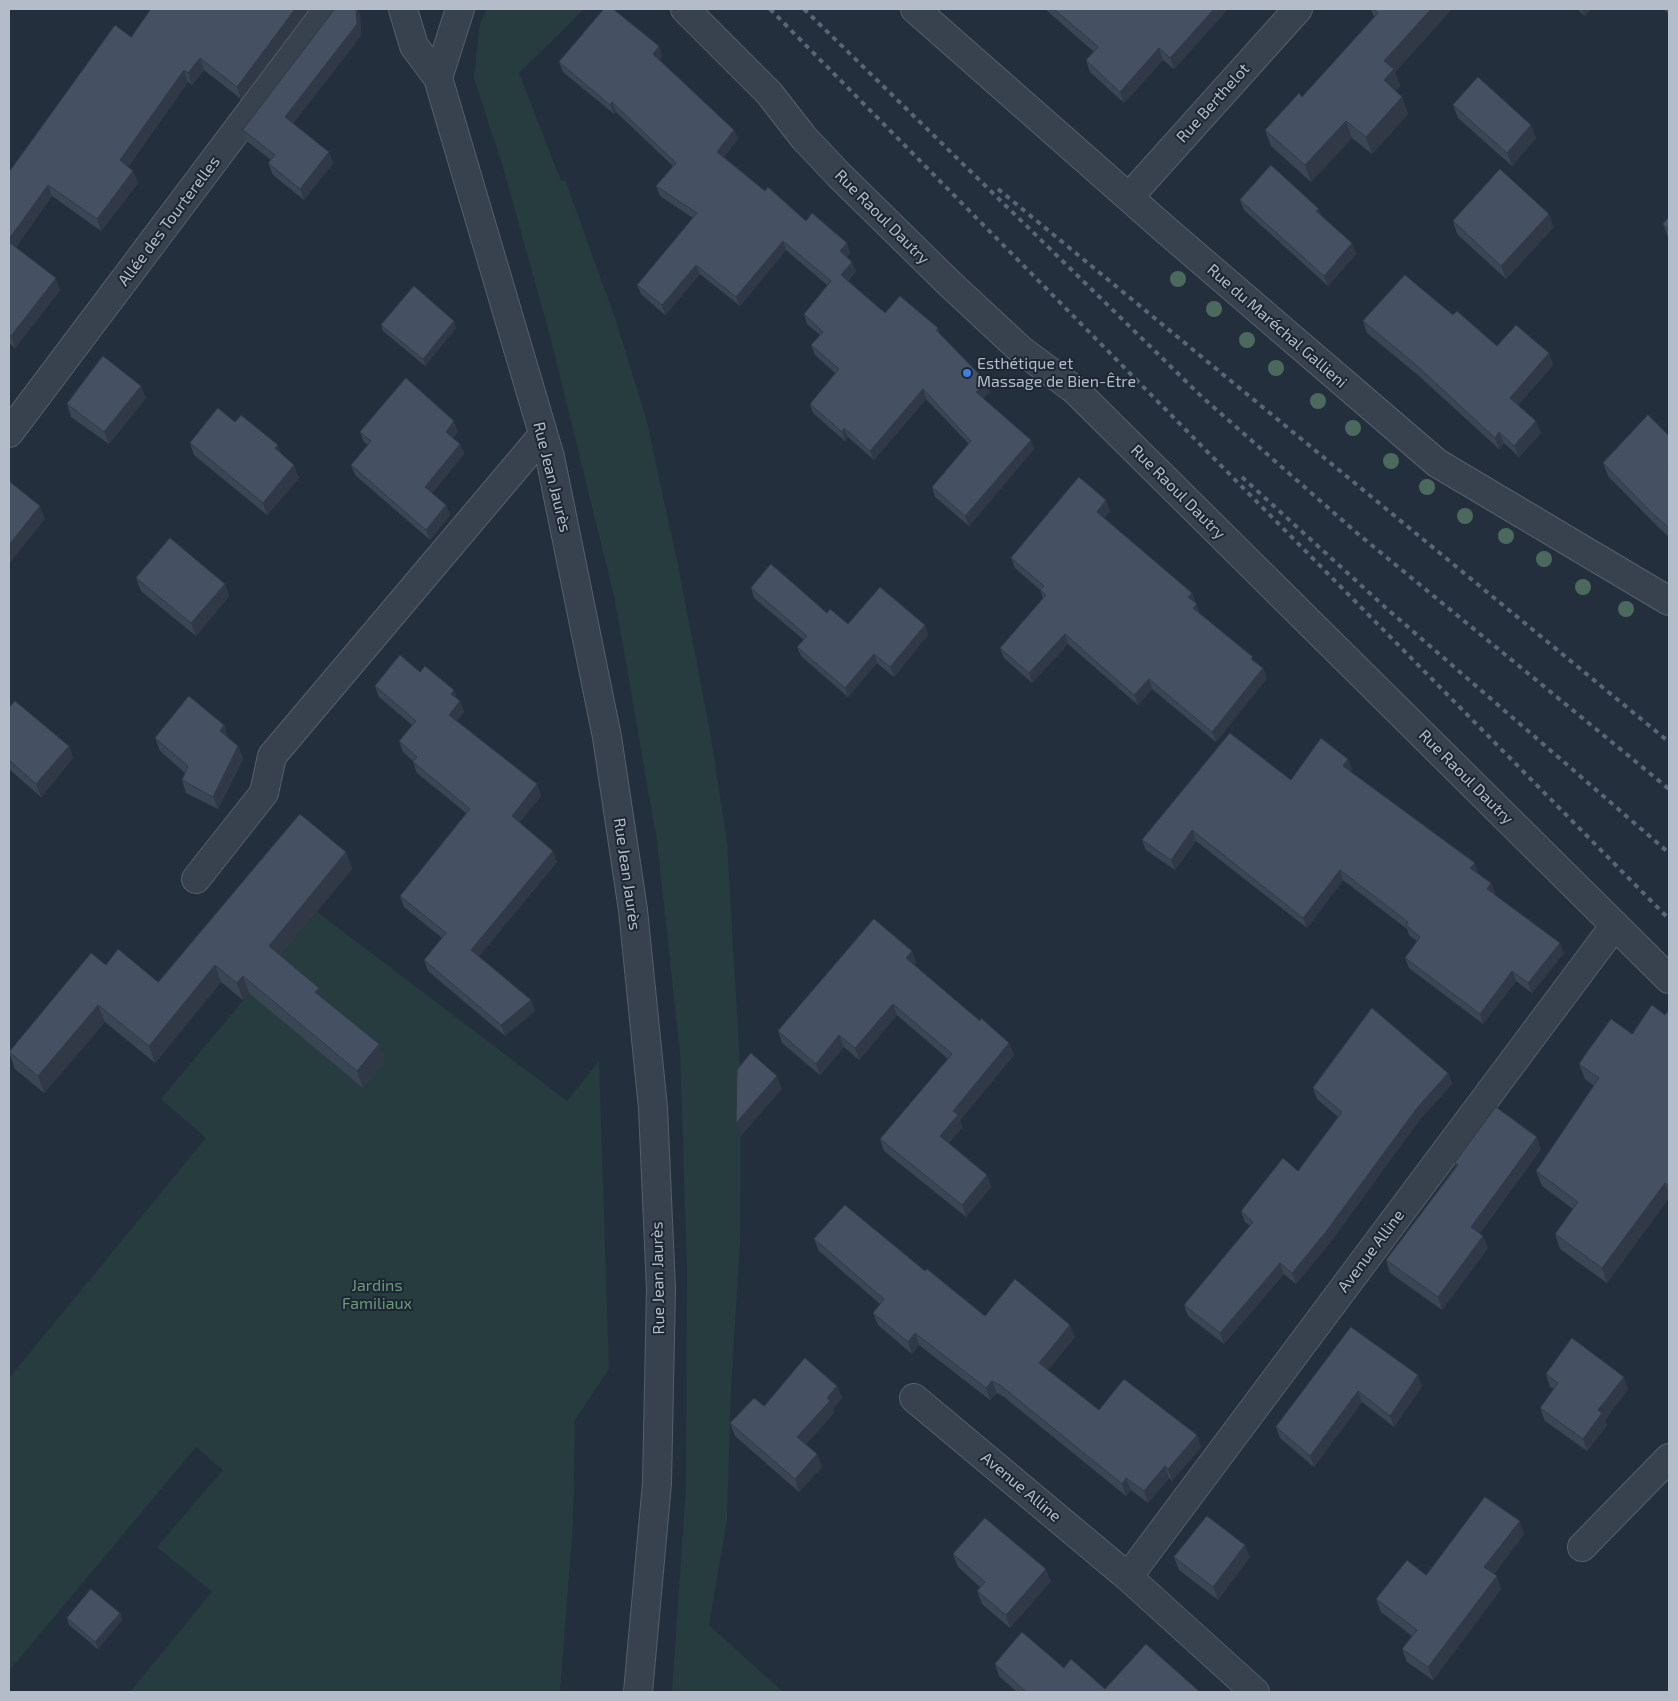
<!DOCTYPE html>
<html>
<head>
<meta charset="utf-8">
<style>
	body { margin:0 }
	#map { position:relative; width:1678px; height:1701px; overflow:hidden; background:#242f3e; font-family:"Exo 2",sans-serif }
	canvas { display:block }
	.frame { position:absolute; inset:0; border:10px solid #b4bcc9; pointer-events:none }
</style>
</head>
<body>
<div id="map">
<canvas width="1678" height="1701"></canvas>
<div class="frame"></div>
</div>
<script>
const ctx = document.querySelector('canvas').getContext('2d');
ctx.lineJoin = 'round';
function fillPath(path, color) { ctx.fillStyle = color; ctx.fill(path, 'evenodd'); }
function trace(path, color, width, dash) { ctx.strokeStyle = color; ctx.lineWidth = width; ctx.lineCap = dash ? 'butt' : 'round'; ctx.setLineDash(dash || []); ctx.stroke(path); }
function drawText(font, color, halo, rows, align = 'center') {
  ctx.font = font + ' "Exo 2",sans-serif'; ctx.lineWidth = 4; ctx.setLineDash([]); ctx.textBaseline = 'middle'; ctx.strokeStyle = halo; ctx.fillStyle = color; for (const [text, x, y, turn = 0] of rows) {
    ctx.save(); ctx.translate(x, y); ctx.rotate((+turn || 0) * Math.PI / 180); ctx.textAlign = isNaN(turn) ? turn : align; if (halo) ctx.strokeText(text, 0, 0); ctx.fillText(text, 0, 0); ctx.restore();
  }
}
const green = new Path2D(`
	M487,9H584L519,73L561,181L565,180L615,318L646,418L679,570L710,732L727,841L741,1083L740,1242L731,1386L727,1520L709,1625L783,1692H672L686,1487L687,1267L680,1053L657,841L615,600L549,332L502,164L474,78L480,23Z
	M317,912L567,1101L599,1061L609,1369L575,1420L573,1523L560,1692H130L212,1592L157,1547L223,1470L196,1447L9,1671V1378L206,1138L161,1099Z`);
const minor = new Path2D(`
	M403,9L414,46L438,78L550,457L607,737L633,910L653,1108L661,1289L657,1483L638,1692
	M685,9L769,93L804,138L840,176L950,284L1021,350L1075,390L1669,979
	M915,9L1167,231L1437,463L1669,601
	M438,78L460,9
	M1129,197L1298,9
	M9,433L328,9
	M196,879L264,793L272,756L543,435
	M914,1398L1128,1577L1255,1692
	M1582,1547L1669,1458
	M1128,1577L1615,925`);
const rail = new Path2D(`
	M770,9L1669,919
	M804,9L1202,397L1358,534L1669,789
	M998,189L1669,742
	M1242,477L1386,608L1669,853`);
const trees = [
	[1178,279],
	[1214,309],
	[1247,340],
	[1276,368],
	[1318,401],
	[1353,428],
	[1391,461],
	[1427,487],
	[1465,516],
	[1506,536],
	[1544,559],
	[1583,587],
	[1626,609]
];
const wall = new Path2D(`
	M309,9L241,99L204,70L192,85L188,82L128,167L133,171L138,183L101,231L52,196L16,247L60,290L15,348L9,343V172L131,37Z
	M335,9H357L360,15L361,36L293,123L329,152L333,163L304,200L273,175L268,163L271,160L248,142L243,130Z
	M1045,9H1228L1174,69L1163,60L1124,103L1090,72L1086,60L1094,52Z
	M1371,9H1452L1395,72L1400,86L1395,91L1402,97L1408,114L1372,154L1352,138L1311,182L1271,146L1265,130L1302,97L1374,17Z
	M1577,9H1591L1585,16Z
	M1663,9H1669V14Z
	M659,46L662,56L659,60L734,130L738,139L724,157L765,191L806,221L847,243L850,253L847,257L856,271L848,281L885,313L938,328L939,333L990,392L983,398L1034,449L969,526L935,497L932,487L969,444L926,399L874,460L848,437L845,441L813,413L810,404L835,373L815,355L811,345L820,335L807,324L804,314L827,285L786,250L740,306L700,274L665,315L641,294L637,285L693,218L660,196L656,186L673,166L616,112L614,114L563,72L559,62Z
	M1453,105L1536,138L1512,166L1458,118Z
	M1240,200L1321,215L1356,254L1328,286L1244,210Z
	M1669,217V239L1668,237L1663,224Z
	M1453,221L1554,227L1506,279L1457,234Z
	M1363,321L1497,346L1549,353L1553,365L1518,405L1541,433L1519,457L1504,443L1499,449L1419,376L1367,333Z
	M381,325L456,328L425,366L383,331Z
	M146,398L109,444L71,417L67,404Z
	M235,422L280,452L299,478L267,515L194,455L190,443Z
	M458,431L453,438L460,444L464,454L432,493L446,505L450,515L430,540L355,475L351,465L368,445L364,442L360,432Z
	M1669,436V537L1657,526L1608,476L1603,463Z
	M1110,511L1104,518L1192,593L1200,614L1255,662L1263,668L1267,678L1216,742L1152,689L1138,705L1068,644L1032,683L1004,658L1000,648L1043,598L1040,590L1015,568L1011,558Z
	M136,578L225,584L229,596L196,636L141,591Z
	M751,588L827,613L848,624L925,625L928,635L894,677L877,663L848,697L801,656L797,647L804,640L754,598Z
	M375,686L458,699L460,701L464,712L457,721L537,784L541,796L519,822L557,862L479,956L531,1000L535,1011L505,1036L428,971L424,960L442,938L404,907L400,896L466,813L417,773L413,762V761L403,752L399,741L412,725L379,697Z
	M9,708L69,746L73,758L41,797L9,769Z
	M224,725L228,738L238,746L243,759L218,809L186,793L182,780L185,773L160,751L155,738Z
	M1352,769L1350,771L1478,873V874L1491,883L1495,893L1494,894L1564,953L1532,993L1516,981L1483,1024L1409,968L1405,958L1417,941L1409,935L1407,929L1343,880L1307,928L1196,841L1175,870L1146,850L1142,840L1291,780Z
	M346,852L352,869L280,956L322,998L379,1044L385,1060L363,1088L249,993L243,1000L221,982L155,1063L105,1022L44,1093L15,1069L9,1052L106,965L158,982Z
	M912,951L916,963L914,965L980,1021L1009,1043L1014,1055L960,1120L962,1127L949,1143L987,1175L991,1187L966,1217L884,1151L880,1139L948,1059L897,1015L859,1060L844,1047L820,1075L782,1043L778,1031Z
	M1669,1014V1198L1607,1283L1560,1249L1555,1234L1573,1209L1542,1186L1536,1171L1594,1086L1585,1079L1579,1064L1665,1015Z
	M1448,1073L1452,1084L1421,1118L1329,1244L1296,1284L1284,1274L1224,1344L1188,1316L1184,1305L1250,1226L1245,1222L1241,1211L1298,1171L1338,1117L1317,1099L1313,1088Z
	M1541,1149L1480,1233L1488,1248L1442,1310L1390,1273L1386,1260L1456,1166L1455,1163Z
	M814,1239L925,1271L985,1316L1075,1337L1048,1370L1099,1410L1197,1435L1201,1447L1172,1481L1169,1478L1148,1503L1131,1490L1126,1496L1004,1397L997,1393L990,1400L919,1345L912,1354L878,1325L873,1313L880,1304L819,1251Z
	M1351,1327L1422,1386L1394,1427L1362,1402L1314,1467L1280,1438L1276,1427Z
	M1546,1374L1628,1389L1605,1420L1607,1425L1587,1451L1545,1421L1540,1408L1554,1389L1550,1387Z
	M837,1386L842,1398L833,1409L834,1413L806,1444L817,1454L822,1467L799,1492L735,1436L730,1423L764,1406Z
	M1524,1534L1494,1574L1497,1576L1501,1589L1433,1680L1407,1662L1402,1649L1412,1636L1381,1612L1376,1599L1426,1575Z
	M953,1554L1051,1581L1010,1628L982,1604L977,1591L980,1587L958,1567Z
	M1174,1557H1250L1218,1600L1179,1570Z
	M120,1613L122,1620L98,1649L69,1625L67,1618Z
	M995,1664L1064,1668L1105,1689L1200,1692H1017L999,1676Z`);
const shadedWall = new Path2D(`
	M295,9H309L241,99L237,87Z
	M356,9H357L360,15L361,36L289,129L285,117Z
	M1214,9H1228L1174,69L1170,58Z
	M1431,9H1452L1395,72L1400,86L1390,97L1384,80V61Z
	M1582,9H1591L1585,16Z
	M659,46L662,56L656,63L653,54Z
	M1159,48L1163,60L1124,103L1120,92Z
	M200,58L204,70L192,85L188,73Z
	M184,70L188,82L124,172L120,160Z
	M1402,97L1408,114L1372,154L1366,137Z
	M612,102L616,112L614,114L610,105Z
	M1346,121L1352,138L1311,182L1305,165Z
	M1531,125L1536,138L1512,166L1507,153Z
	M734,130L738,139L721,161L717,152Z
	M329,152L333,163L304,200L300,189Z
	M133,171L138,183L101,231L97,219Z
	M48,185L52,196L12,252L9,244V239Z
	M1319,209L1323,219L1316,211Z
	M1549,214L1554,227L1506,279L1501,266Z
	M783,241L786,250L740,306L736,297Z
	M847,243L850,253L844,261L840,251Z
	M1352,243L1356,254L1328,286L1324,276Z
	M852,262L856,271L845,284L841,275Z
	M696,265L700,274L665,315L662,305Z
	M56,278L60,290L15,348L11,336Z
	M454,321L456,328L425,366L423,359Z
	M1549,353L1553,365L1514,409L1510,398Z
	M987,382L990,392L979,402L976,392Z
	M141,386L146,398L109,444L104,432Z
	M923,389L926,399L874,460L870,451Z
	M454,421L458,431L450,442L446,432Z
	M1536,421L1541,433L1519,457L1514,446Z
	M844,428L848,437L845,441L842,432Z
	M1499,432L1504,443L1499,449L1495,438Z
	M1031,440L1034,449L969,526L965,516Z
	M460,444L464,454L428,497L425,487Z
	M278,445L282,457L275,448Z
	M294,465L299,478L267,515L263,503Z
	M1106,500L1110,511L1100,522L1097,512Z
	M446,505L450,515L430,540L426,530Z
	M40,506L45,519L9,564V545Z
	M225,584L229,596L196,636L191,623Z
	M1192,593L1195,603L1188,597Z
	M1197,604L1200,615L1193,608Z
	M925,625L928,635L894,677L890,667Z
	M1065,634L1068,644L1032,683L1029,673Z
	M874,654L877,663L848,697L845,688Z
	M1263,668L1267,678L1216,742L1212,732Z
	M1149,679L1152,689L1138,705L1134,695Z
	M454,690L458,701L451,694Z
	M460,701L464,712L453,726L449,715Z
	M224,725L228,738L220,731Z
	M69,746L73,758L41,797L36,784Z
	M238,746L243,759L218,809L213,797Z
	M1348,759L1352,769L1347,776L1343,766Z
	M537,784L541,796L516,827L512,816Z
	M1192,830L1196,841L1175,870L1171,860Z
	M553,851L557,862L475,961L471,950Z
	M346,852L352,869L275,962L269,946Z
	M1475,863L1478,873L1474,879L1470,868Z
	M1340,870L1343,880L1307,928L1303,918Z
	M1491,883L1495,893L1490,899L1487,889Z
	M1560,943L1564,953L1532,993L1528,983Z
	M912,951L916,963L910,970L906,958Z
	M215,965L221,982L155,1063L149,1046Z
	M1512,971L1516,981L1483,1024L1480,1014Z
	M243,976L249,993L243,1000L237,983Z
	M319,988L325,1005L315,992Z
	M531,1000L535,1011L505,1036L501,1025Z
	M893,1004L897,1015L859,1060L855,1048Z
	M98,1005L105,1022L44,1093L38,1076Z
	M839,1035L844,1047L820,1075L816,1064Z
	M1009,1043L1014,1055L960,1120L962,1127L945,1147L940,1136L953,1111Z
	M379,1044L385,1060L363,1088L357,1071Z
	M1448,1073L1452,1084L1421,1118L1329,1244L1296,1284L1292,1273L1417,1108Z
	M777,1076L782,1089L741,1136L736,1123Z
	M1537,1137L1541,1149L1475,1239L1471,1227Z
	M987,1175L991,1187L966,1217L962,1205Z
	M1665,1183L1669,1195V1198L1607,1283L1602,1268Z
	M1483,1236L1488,1248L1442,1310L1438,1297Z
	M1280,1263L1284,1274L1224,1344L1220,1333Z
	M1070,1325L1075,1337L1044,1375L1039,1363Z
	M915,1333L919,1345L912,1354L908,1342Z
	M1418,1375L1422,1386L1394,1427L1390,1416Z
	M1624,1377L1628,1389L1605,1420L1607,1425L1587,1451L1583,1439L1598,1410Z
	M992,1381L997,1393L990,1400L986,1388Z
	M837,1386L842,1398L833,1409L834,1413L802,1449L797,1437L827,1398Z
	M1358,1391L1362,1402L1314,1467L1310,1456Z
	M1197,1435L1201,1447L1172,1481L1168,1469Z
	M817,1454L822,1467L799,1492L795,1479Z
	M1165,1466L1169,1478L1148,1503L1144,1491Z
	M1126,1478L1131,1490L1126,1496L1122,1484Z
	M1520,1521L1524,1534L1489,1580L1484,1567Z
	M1245,1545L1250,1557L1218,1600L1213,1587Z
	M1046,1569L1051,1581L1010,1628L1006,1615Z
	M1497,1576L1501,1589L1433,1680L1428,1667Z
	M120,1613L122,1620L98,1649L95,1642Z`);
const building = new Path2D(`
	M151,9H295L237,87L200,58L188,73L184,70L120,160L133,171L97,219L48,185L9,239V172L115,25L131,37Z
	M335,9H356L357,24L285,117L329,152L300,189L268,163L275,155L243,130Z
	M604,9H613L659,46L653,54L734,130L717,152L765,191L768,187L806,221L812,213L847,243L840,251L852,262L841,275L885,313L900,296L938,328L936,330L987,382L976,392L1031,440L965,516L932,487L971,441L923,389L870,451L844,428L842,432L810,404L839,369L811,345L823,332L804,314L831,281L783,241L736,297L696,265L662,305L637,285L697,213L656,186L676,163L612,102L610,105L559,62Z
	M1054,9H1214L1170,58L1159,48L1120,92L1086,60L1098,47Z
	M1374,9H1431L1384,61L1394,69L1384,80L1402,97L1366,137L1346,121L1305,165L1265,130L1299,93L1302,97L1378,13Z
	M1478,77L1531,125L1507,153L1453,105Z
	M1271,165L1319,209L1316,211L1352,243L1324,276L1240,200Z
	M1500,169L1549,214L1501,266L1453,221Z
	M1669,217V230L1663,224Z
	M9,242L56,278L11,336L9,335Z
	M1405,275L1453,315L1457,311L1497,346L1516,325L1549,353L1510,398L1536,421L1514,446L1499,432L1495,438L1415,364L1363,321Z
	M414,286L454,321L423,359L381,325Z
	M103,356L141,386L104,432L67,404Z
	M406,378L454,421L446,432L460,444L425,487L446,505L426,530L351,465L371,441L360,432Z
	M218,408L235,422L241,415L278,445L275,448L294,465L263,503L190,443Z
	M1648,415L1669,436V468L1668,470L1669,471V528L1652,513L1603,463Z
	M1079,477L1106,500L1097,512L1192,593L1188,597L1197,604L1193,608L1253,657L1251,659L1263,668L1212,732L1149,679L1134,695L1065,634L1029,673L1000,648L1046,595L1040,590L1044,586L1011,558Z
	M9,481L40,506L9,545Z
	M170,538L225,584L191,623L136,578Z
	M771,564L827,613L830,609L848,624L880,587L925,625L890,667L874,654L845,688L797,647L807,636L751,588Z
	M400,655L420,672L425,666L454,690L451,694L460,701L449,715L537,784L512,816L553,851L471,950L531,1000L501,1025L424,960L446,933L400,896L470,809L413,762L417,757L399,741L416,721L375,686Z
	M189,696L224,725L220,731L238,746L213,797L182,780L188,766L155,738Z
	M15,701L69,746L36,784L9,760V708Z
	M1230,733L1291,780L1321,738L1348,759L1343,766L1475,863L1470,868L1491,883L1487,889L1560,943L1528,983L1512,971L1480,1014L1405,958L1420,937L1406,925L1408,922L1340,870L1303,918L1192,830L1171,860L1142,840Z
	M300,814L346,852L269,946L319,988L315,992L379,1044L357,1071L243,976L237,983L215,965L149,1046L98,1005L38,1076L9,1052L91,953L106,965L118,949L158,982Z
	M874,919L912,951L906,958L980,1021L981,1018L1009,1043L953,1111L958,1115L940,1136L987,1175L962,1205L880,1139L952,1054L893,1004L855,1048L839,1035L816,1064L778,1031Z
	M1652,1005L1665,1015L1667,1012L1669,1014V1186L1665,1183L1602,1268L1555,1234L1578,1202L1536,1171L1599,1078L1579,1064L1587,1052L1611,1019L1632,1034Z
	M1372,1008L1448,1073L1417,1108L1325,1233L1292,1273L1280,1263L1220,1333L1184,1305L1253,1222L1241,1211L1283,1158L1298,1171L1342,1112L1313,1088Z
	M751,1053L777,1076L736,1123L737,1070Z
	M1496,1107L1537,1137L1471,1227L1483,1236L1438,1297L1386,1260L1458,1165L1455,1163Z
	M845,1205L925,1271L927,1269L985,1316L1015,1279L1070,1325L1039,1363L1099,1410L1124,1379L1197,1435L1168,1469L1165,1466L1144,1491L1126,1478L1122,1484L1000,1385L992,1381L986,1388L915,1333L908,1342L873,1313L884,1299L814,1239Z
	M1351,1327L1418,1375L1390,1416L1358,1391L1310,1456L1276,1427Z
	M1572,1338L1624,1377L1598,1410L1602,1413L1583,1439L1540,1408L1558,1383L1546,1374Z
	M805,1358L837,1386L827,1398L830,1401L797,1437L817,1454L795,1479L730,1423L754,1398L764,1406Z
	M1485,1497L1520,1521L1484,1567L1497,1576L1428,1667L1402,1649L1417,1630L1376,1599L1407,1560L1426,1575Z
	M1207,1516L1245,1545L1213,1587L1174,1557Z
	M985,1518L1046,1569L1006,1615L977,1591L985,1582L953,1554Z
	M91,1589L120,1613L95,1642L67,1618Z
	M1022,1632L1064,1668L1071,1659L1105,1689L1146,1644L1200,1692H1026L995,1664Z`);
const markers = [
	[967,373,5,"#3f7fe0"]
];
const streetNames = [
	["Rue Berthelot",1213,103,-48],
	["Rue Raoul Dautry",882,217,45],
	["Allée des Tourterelles",169,221,-53],
	["Rue du Maréchal Gallieni",1277,326,41],
	["Rue Jean Jaurès",552,477,76],
	["Rue Raoul Dautry",1178,492,45],
	["Rue Raoul Dautry",1466,777,45],
	["Rue Jean Jaurès",627,874,82],
	["Avenue Alline",1371,1251,-53],
	["Rue Jean Jaurès",658,1278,-91],
	["Avenue Alline",1021,1487,40]
];
const poiNames = [
	["Esthétique et",977,364],
	["Massage de Bien-Être",977,382]
];
const parkNames = [
	["Jardins",377,1286],
	["Familiaux",377,1304]
];
fillPath(green, '#263c3f');
trace(minor, '#565f6c', 30);
trace(minor, '#38414e', 28);
trace(rail, '#5a6575', 4, [5, 5]);
ctx.fillStyle = '#4b6a5d';
for (const [x, y] of trees) { ctx.beginPath(); ctx.arc(x, y, 8, 0, 2 * Math.PI); ctx.fill(); }
fillPath(wall, '#3b4654');
fillPath(shadedWall, '#303945');
fillPath(building, '#455162');
trace(building, '#303945', 1);
for (const [x, y, r, color] of markers) { const dot = new Path2D(); dot.arc(x, y, r, 0, 2 * Math.PI); ctx.fillStyle = color; ctx.fill(dot); trace(dot, '#1d2633', 2); }
drawText('16px', '#b4bcc9', '#1d2633', streetNames);
drawText('16px', '#b4bcc9', '#1d2633', poiNames, 'left');
drawText('16px', '#6b9a76', '#1d2633', parkNames);
</script>
</body>
</html>
